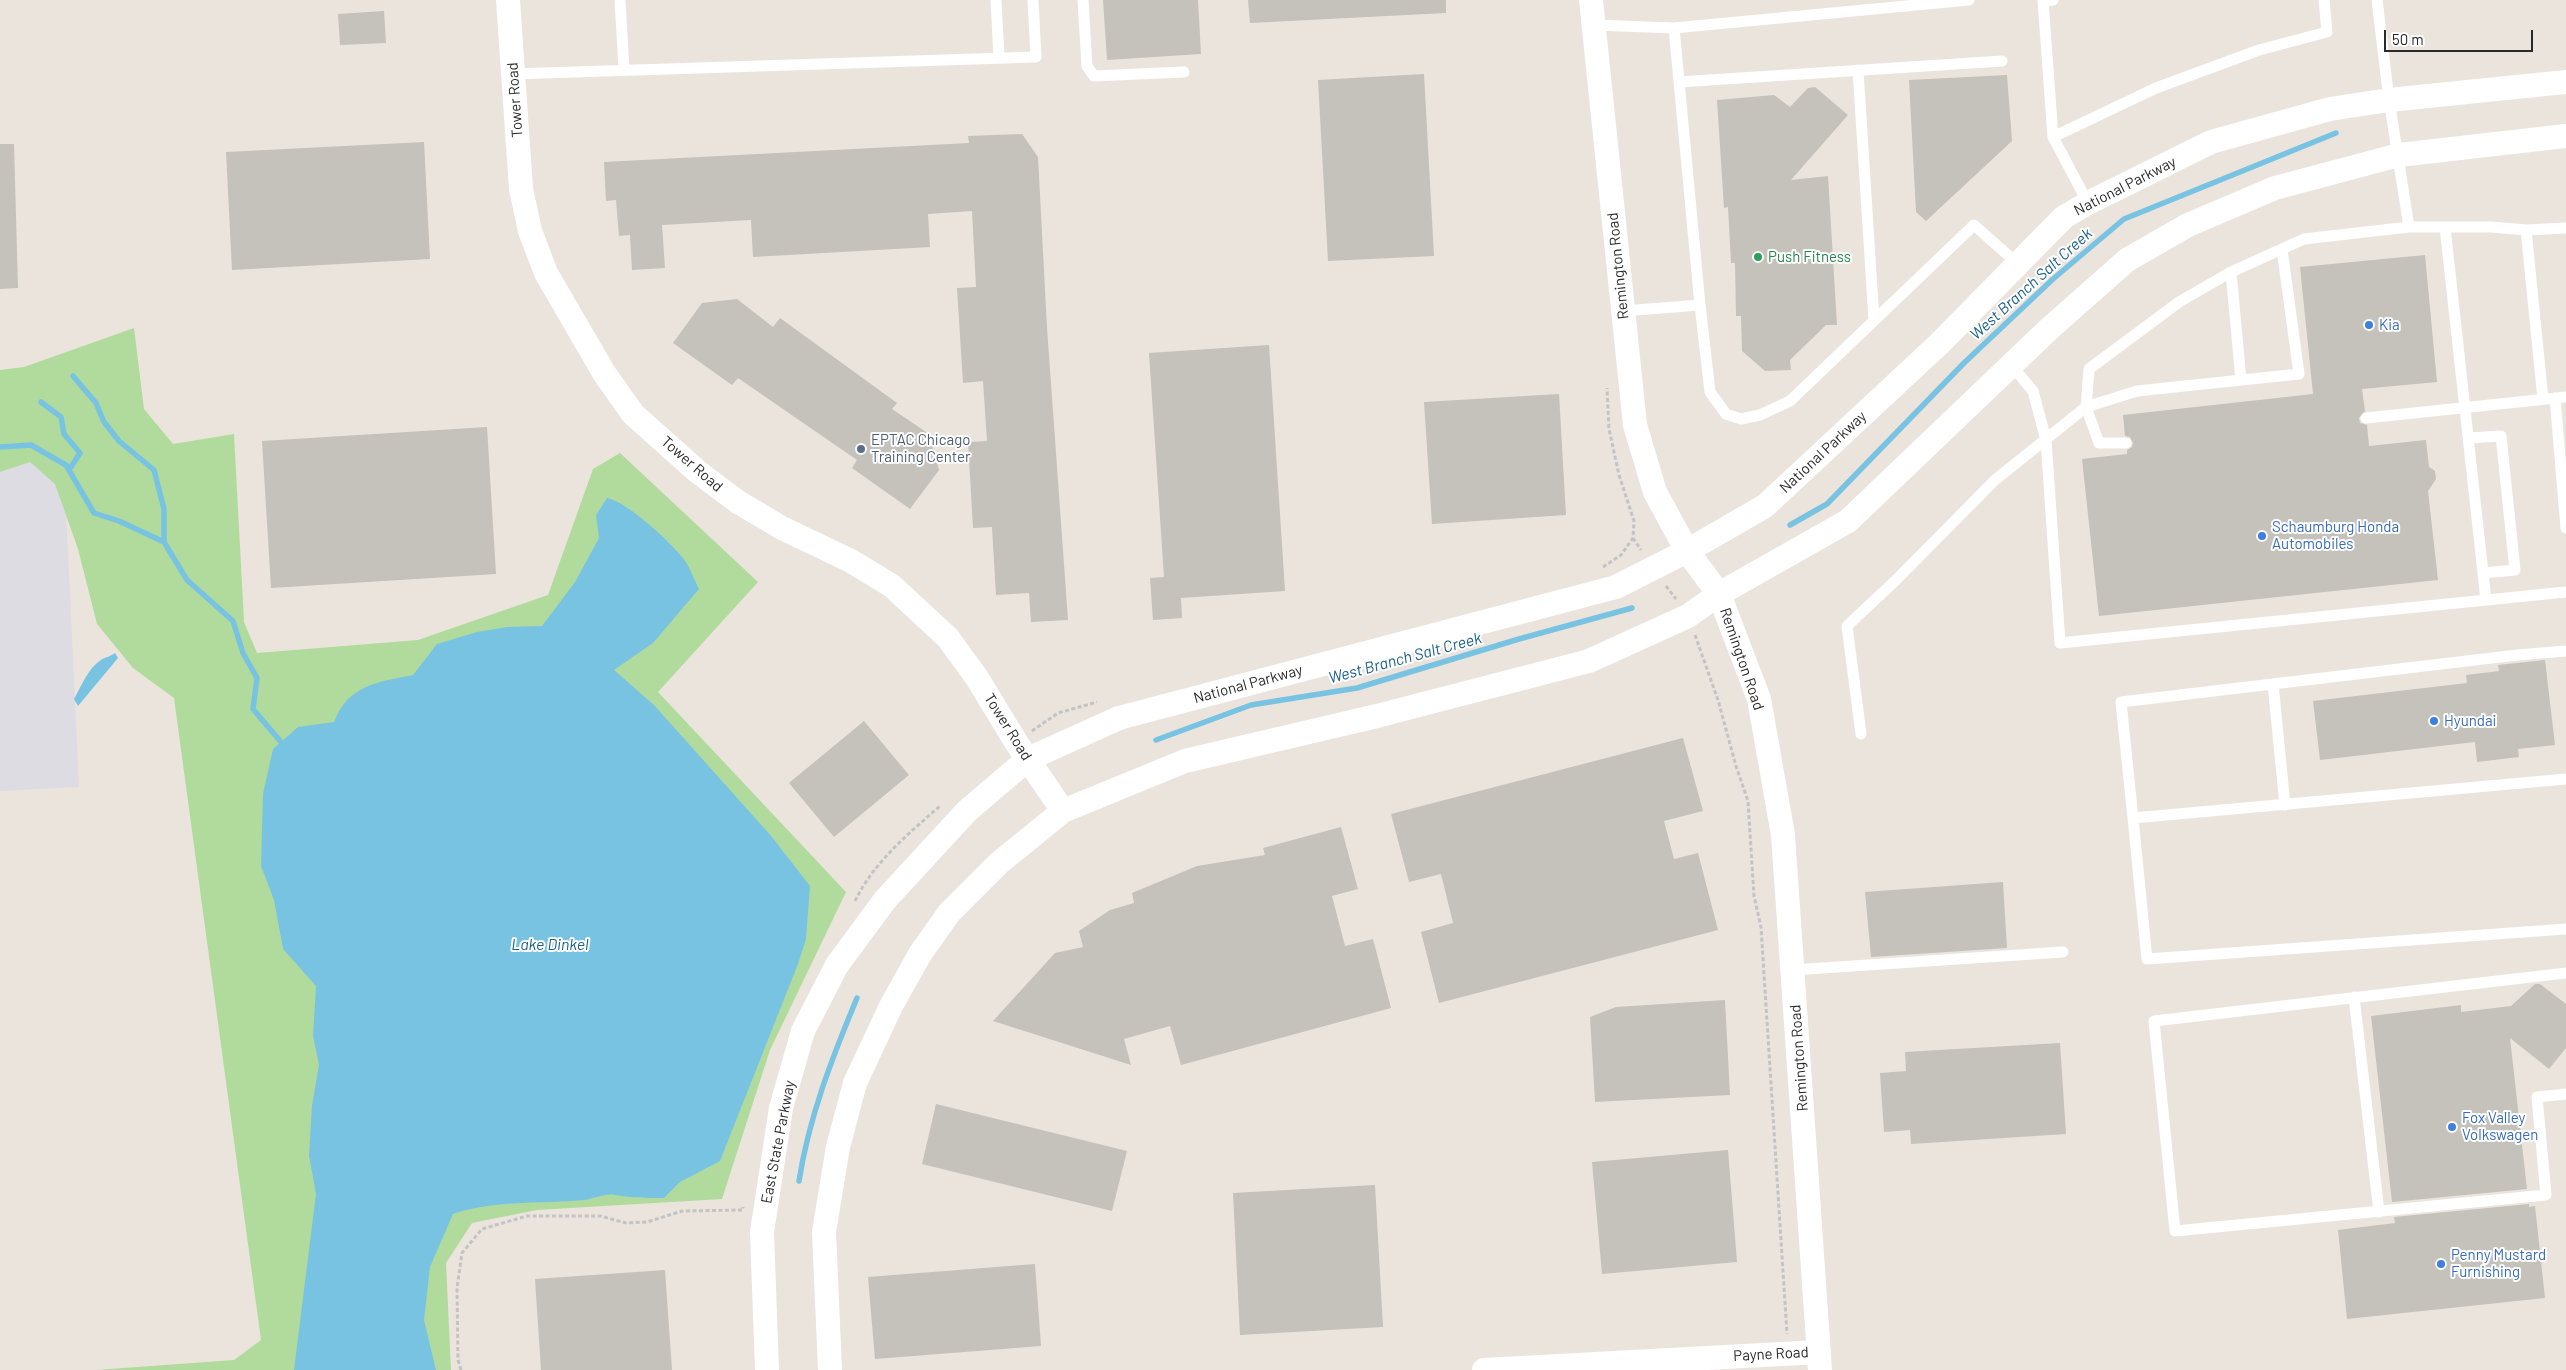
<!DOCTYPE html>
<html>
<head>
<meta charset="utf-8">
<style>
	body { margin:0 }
	#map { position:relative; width:2566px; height:1370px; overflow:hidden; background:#eae4dc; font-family:Barlow,sans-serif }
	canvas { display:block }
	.scale { position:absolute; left:2384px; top:30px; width:149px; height:22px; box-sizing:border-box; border:2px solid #292929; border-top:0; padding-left:6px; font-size:15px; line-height:18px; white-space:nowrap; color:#292929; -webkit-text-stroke:4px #fff; paint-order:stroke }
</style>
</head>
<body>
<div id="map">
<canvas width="2566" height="1370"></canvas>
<div class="scale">50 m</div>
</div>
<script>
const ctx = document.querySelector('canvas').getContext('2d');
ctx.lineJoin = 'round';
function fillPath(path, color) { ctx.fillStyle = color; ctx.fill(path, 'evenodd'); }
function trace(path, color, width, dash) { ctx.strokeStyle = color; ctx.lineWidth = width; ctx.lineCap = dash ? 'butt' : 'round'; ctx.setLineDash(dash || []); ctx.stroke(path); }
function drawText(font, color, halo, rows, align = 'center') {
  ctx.font = font + ' Barlow,sans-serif'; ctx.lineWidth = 4; ctx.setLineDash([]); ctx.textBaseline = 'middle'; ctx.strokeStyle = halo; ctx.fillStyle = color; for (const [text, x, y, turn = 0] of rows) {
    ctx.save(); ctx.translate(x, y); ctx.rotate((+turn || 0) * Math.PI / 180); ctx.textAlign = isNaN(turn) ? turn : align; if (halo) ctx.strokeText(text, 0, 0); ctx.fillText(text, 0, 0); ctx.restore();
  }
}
const industrial = new Path2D(`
	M60,377L79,787L0,791V381Z`);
const green = new Path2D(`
	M134,328L144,409L173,444L234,434L244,622L257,653L418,640L548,595L593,469L620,453L758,582L658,692L846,892L770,1050L722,1199L537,1210L472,1223L446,1263L451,1370H96L234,1360L261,1340L174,698L133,668L97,624L78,549L55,484L30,462L0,472V370L24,367Z`);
const water = new Path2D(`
	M607,498C629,503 668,540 683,558C690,567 694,579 699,589L653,643L614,670L654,705L772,837L810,886L806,939L798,964L720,1161L680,1182L664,1198C647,1198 631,1198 615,1195C606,1193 593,1199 584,1200C541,1204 494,1200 453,1214L430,1267L424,1320L436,1370H294L316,1194L309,1156L312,1105L319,1065L313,1036L316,986L283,949L274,900L261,866L263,794L273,749L298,727L334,722C348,685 378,682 413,675L437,644L477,632L507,627L542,626L575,582L599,538L596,515Z
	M115,653L118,658L78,706L74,699C81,687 88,668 101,660C105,657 110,657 115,653Z`);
const stream = new Path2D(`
	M73,376L96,403L104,422L119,441L154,470L164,509V542
	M41,402L61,417L64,434L80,453L69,470
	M0,447L31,445L66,465L94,513L119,521L164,542L187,580L233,621L243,653L257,678L253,709L281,742
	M1790,525L1827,504L1964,363L2053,279L2124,219L2336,133
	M1156,740L1251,705L1357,688L1519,639L1632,608
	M799,1181C809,1117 832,1058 857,998`);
const building = new Path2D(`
	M1103,0H1198L1201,54L1107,60Z
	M1248,0H1446V13L1250,23Z
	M384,11L386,43L340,45L338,14Z
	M1424,74L1434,256L1328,261L1318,80Z
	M2007,75L2012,141L1926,221L1916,212L1909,80Z
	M1815,87L1848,115L1791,180L1828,176L1837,325H1826L1790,360L1791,370L1765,371L1742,351L1741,316H1736L1735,263H1731L1728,207L1724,208L1717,100L1774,95L1790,107L1808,88Z
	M1022,134L1038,157L1047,328L1068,620L1031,622L1029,593L996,595L992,527L973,528L968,442L987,441L983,381L963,383L957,288L976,287L972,211L928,214L930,247L753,257L751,220L662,225L665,268L632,270L630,235L619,236L616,200L606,201L604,162L969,143L968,136Z
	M424,142L430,259L232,270L226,152Z
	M0,144H14L18,288L0,289Z
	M2425,255L2437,382L2362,389L2365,411L2359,418L2360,423L2367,425L2369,446L2426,440L2429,467L2435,471L2436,479L2428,491L2438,580L2099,616L2082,459L2127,454V450L2132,447L2133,443L2130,437L2125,436L2123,415L2313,394L2300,267Z
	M737,299L773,327L780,318L897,403L892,409L929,434L939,470L910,509L852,468L857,460L738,378L732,385L673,343L702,303Z
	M1269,345L1285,591L1181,598L1182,618L1153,620L1150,578L1164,577L1149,353Z
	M1559,394L1566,515L1432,524L1424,402Z
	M487,427L496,574L271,588L262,441Z
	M2545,660L2555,745L2518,749L2519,757L2477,762L2475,742L2320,760L2313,701L2467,683L2466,675L2499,671L2498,665Z
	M864,721L909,775L834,837L789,783Z
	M1683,738L1703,811L1664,821L1674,859L1698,853L1718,930L1439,1003L1421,932L1453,923L1441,874L1409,882L1391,814Z
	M1341,827L1358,889L1332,896L1345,946L1373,939L1391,1008L1181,1065L1170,1026L1124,1039L1131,1065L993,1021L1055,953L1083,947L1079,931L1110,910L1134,903L1132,893L1197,866L1265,855L1263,848Z
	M2003,882L2007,948L1871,957L1865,892Z
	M2535,984H2540L2566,1004V1048L2549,1069L2510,1038L2527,1189L2392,1202L2371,1016L2461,1005V1012L2511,1006Z
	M1725,1000L1730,1095L1595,1102L1590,1017L1616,1007Z
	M2060,1043L2066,1134L1911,1144L1910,1130L1884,1132L1880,1073L1906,1071L1905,1052Z
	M936,1104L1127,1151L1112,1211L922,1164Z
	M1728,1150L1737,1262L1602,1274L1592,1162Z
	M1375,1185L1383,1327L1240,1335L1233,1193Z
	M2529,1204V1207L2535,1206L2545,1298L2347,1319L2338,1230L2395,1223L2394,1217Z
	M1035,1264L1041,1346L875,1359L868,1277Z
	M665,1270L672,1370H541L535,1279Z`);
const path = new Path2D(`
	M1633,538L1641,550
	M1603,567L1621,555L1633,538L1634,521L1619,475L1609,429L1607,388
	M1666,586L1676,599
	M1695,635L1718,700L1736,766L1748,801L1754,896L1761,927L1787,1334
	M1032,731L1058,713L1097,702
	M855,901C874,862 908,834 940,806
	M461,1370L458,1360L457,1288L462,1253L482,1229L527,1216H600L626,1223L647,1222L682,1211L743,1210V1207`);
const lane = new Path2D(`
	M996,0L999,58
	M1083,0L1087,66L1094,76L1184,72
	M2053,0L2043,1L2053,137L2088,203
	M620,1L624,69
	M1594,25L1674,28L1969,0
	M1674,28L1700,305
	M1858,70L1874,320
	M513,74L1036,57L1033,0
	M1679,82L2002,61
	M2053,137L2156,88L2259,50L2327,32L2324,0
	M2409,227H2491L2526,230
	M2445,227L2486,600
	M2231,272L2241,380
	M1623,311L1700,305L1710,392L1726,414L1741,419L1760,415L1790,401L1974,225L2018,264
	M2012,366L2033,391L2046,440L2060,643L2566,592
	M2555,398L2566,528
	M2543,399L2526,230L2566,228
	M2366,418L2566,397
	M2469,438L2501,436L2515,570L2483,573
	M2126,443H2099L2086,407L2089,369L2179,302L2231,272L2304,239L2409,227L2389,100L2377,0
	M2566,651L2517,655L2121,702L2133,818L2566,779
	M2273,684L2285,805
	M1861,734L1847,626L1895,581L1995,480L2086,407L2137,391L2299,374L2282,249
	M2133,818L2147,959L2566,929
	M1793,970L2063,952
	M2566,973L2154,1021L2175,1231L2546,1195L2537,1097L2566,1094
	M2354,997L2379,1212`);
const street = new Path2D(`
	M508,0L521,189L530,231L546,273L604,373L633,414L698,472L738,502L782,528L851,561L892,586L948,638L977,678L1016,742L1063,811
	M1591,0L1635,425L1655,492L1687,551L1719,594L1759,699L1783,835L1820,1370
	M767,1370L762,1232L781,1108L803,1031L837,965L885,900L967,811L1028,759L1119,718L1616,587L1687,551L1765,506L1939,344L2064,217L2088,203L2211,142L2330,109L2389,100L2566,82
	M830,1370L824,1232L838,1147L855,1083L891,1006L920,954L949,913L999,863L1063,811L1185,761L1377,716L1589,661L1688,616L1719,594L1848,521L2049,329L2127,260L2188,225L2275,188L2399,155L2566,136
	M1484,1370L1819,1352`);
const markers = [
	[1758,257,5,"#2e9e5b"],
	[2369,325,5,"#3f7fe0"],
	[861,449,5,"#5c6f8a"],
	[2262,536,5,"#3f7fe0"],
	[2434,721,5,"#3f7fe0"],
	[2452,1127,5,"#3f7fe0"],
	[2441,1264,5,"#3f7fe0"]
];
const streetNames = [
	["Tower Road",515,100,-94],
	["National Parkway",2125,186,-27],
	["Remington Road",1618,266,-96],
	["National Parkway",1823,452,-43],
	["Tower Road",692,464,41],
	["Remington Road",1742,659,71],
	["National Parkway",1248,684,-15],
	["Tower Road",1008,727,58],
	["Remington Road",1799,1058,-94],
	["East State Parkway",778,1142,-79],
	["Payne Road",1771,1354,-3]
];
const leisureNames = [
	["Push Fitness",1768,257]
];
const shopNames = [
	["Kia",2379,325],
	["Schaumburg Honda",2272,527],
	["Automobiles",2272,544],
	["Hyundai",2444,721],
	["Fox Valley",2462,1118],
	["Volkswagen",2462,1135],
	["Penny Mustard",2451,1255],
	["Furnishing",2451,1272]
];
const serviceNames = [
	["EPTAC Chicago",871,440],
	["Training Center",871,457]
];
const waterNames = [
	["West Branch Salt Creek",2031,284,-42],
	["West Branch Salt Creek",1405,658,-15],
	["Lake Dinkel",550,945]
];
fillPath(industrial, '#dedce3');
fillPath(green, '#b1db9d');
fillPath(water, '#79c3e2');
trace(stream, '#79c3e2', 5.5);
fillPath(building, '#c5c1bb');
trace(path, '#c3c3c3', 3, [4, 2.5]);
trace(lane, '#fff', 11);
trace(street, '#fff', 24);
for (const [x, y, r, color] of markers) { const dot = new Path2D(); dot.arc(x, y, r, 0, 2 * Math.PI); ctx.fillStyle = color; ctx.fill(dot); trace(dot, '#fff', 2); }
drawText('15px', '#292929', '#fff', streetNames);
drawText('15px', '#27864d', '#fff', leisureNames, 'left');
drawText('15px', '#366cbe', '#fff', shopNames, 'left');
drawText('15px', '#4e5e75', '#fff', serviceNames, 'left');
drawText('italic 16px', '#1a618b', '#fff', waterNames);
</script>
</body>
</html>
